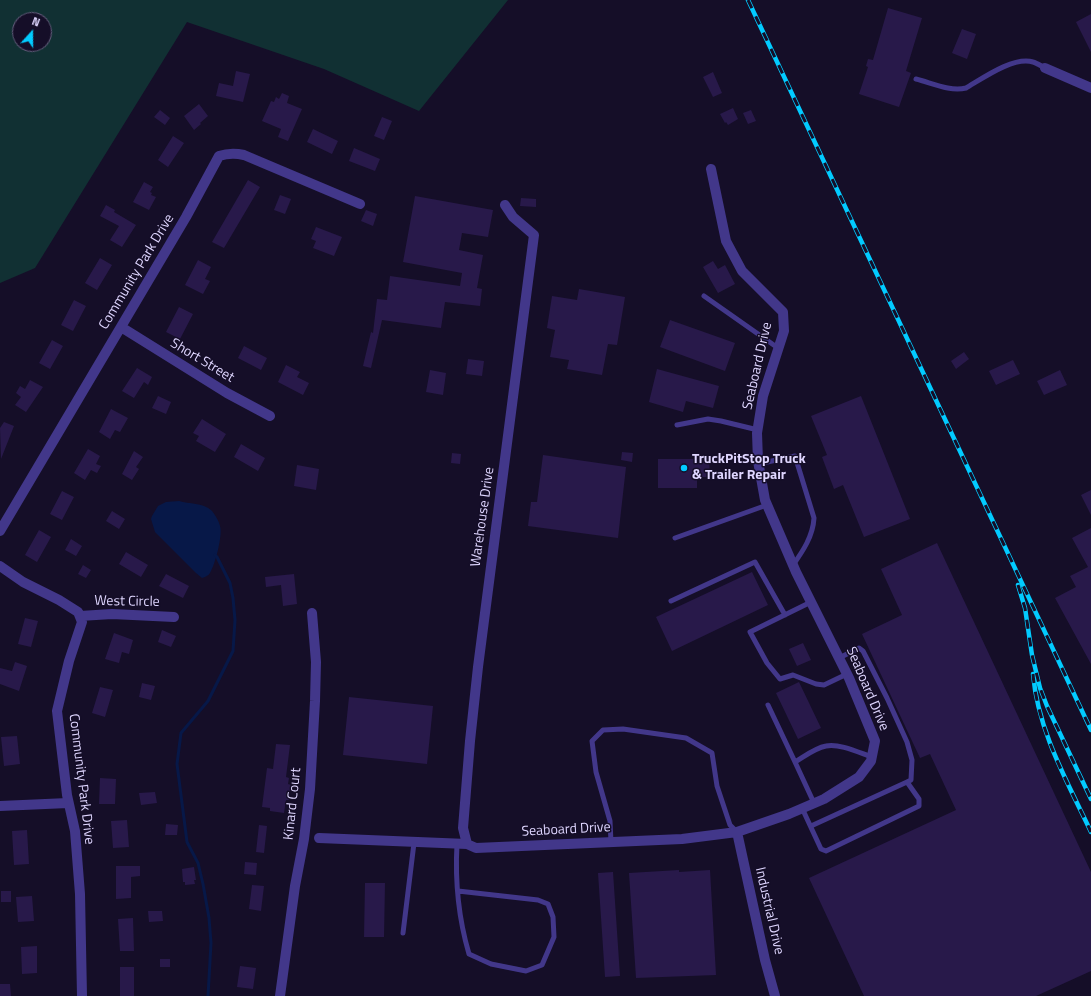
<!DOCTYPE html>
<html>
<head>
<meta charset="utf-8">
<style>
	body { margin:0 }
	#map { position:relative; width:1091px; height:996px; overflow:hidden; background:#150e28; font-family:"Titillium Web",sans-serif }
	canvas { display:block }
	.north { position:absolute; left:12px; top:12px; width:40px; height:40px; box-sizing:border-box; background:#150e28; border:1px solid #665e7e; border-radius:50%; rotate:21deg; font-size:11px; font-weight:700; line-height:16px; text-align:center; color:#dfd6ff }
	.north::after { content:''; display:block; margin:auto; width:14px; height:18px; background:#02cbff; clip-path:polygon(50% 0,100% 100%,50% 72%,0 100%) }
</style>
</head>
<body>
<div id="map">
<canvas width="1091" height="996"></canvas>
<div class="north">N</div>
</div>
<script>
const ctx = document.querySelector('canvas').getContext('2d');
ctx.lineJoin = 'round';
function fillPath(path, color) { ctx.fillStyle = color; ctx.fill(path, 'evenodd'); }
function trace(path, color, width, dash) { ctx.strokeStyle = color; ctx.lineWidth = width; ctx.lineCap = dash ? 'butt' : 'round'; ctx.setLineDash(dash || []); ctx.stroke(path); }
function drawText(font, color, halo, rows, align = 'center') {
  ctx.font = font + ' "Titillium Web",sans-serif'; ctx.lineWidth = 3; ctx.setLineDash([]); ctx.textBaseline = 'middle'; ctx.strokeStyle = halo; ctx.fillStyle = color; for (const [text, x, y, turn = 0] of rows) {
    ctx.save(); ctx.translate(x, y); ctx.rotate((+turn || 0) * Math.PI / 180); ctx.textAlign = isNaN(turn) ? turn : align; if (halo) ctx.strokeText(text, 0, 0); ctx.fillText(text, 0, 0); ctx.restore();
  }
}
const green = new Path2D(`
	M0,0H508L419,111L324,69L187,22L35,268L0,283ZM20,20H44V44H20Z`);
const water = new Path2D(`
	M179,501C189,504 203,503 211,510C214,513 219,521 220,526C223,535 215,565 210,573C208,576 205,577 202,578L196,573L155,532L151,519L152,516L158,506L166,502Z`);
const stream = new Path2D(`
	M208,996L211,943L209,918L203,884L198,863L187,842L177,764L181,733L208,701L233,651L235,620L233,598L230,583L217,557L215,555`);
const building = new Path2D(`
	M888,8L922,18L906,71L911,73L899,107L859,94L868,67L866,66L868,59L873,60Z
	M1091,14V52L1076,22Z
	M962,29L976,34L967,59L952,53Z
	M236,71L250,74L243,102L216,96L219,83L233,86Z
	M713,72L722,93L713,97L703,77Z
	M282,93L289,96L287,103L302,109L288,141L278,137L281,129L262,121L271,101L274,102L276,97L279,99Z
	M199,104L208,116L200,123L201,124L194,130L184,116Z
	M733,108L738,119L728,125L726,122L725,123L720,114Z
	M160,110L170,118L165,125L154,117Z
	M751,110L756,121L748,124L743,113Z
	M382,117L392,121L384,140L374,136Z
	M313,129L338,141L332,154L307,142Z
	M173,136L184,143L168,167L158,160Z
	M354,148L380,159L375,171L349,161Z
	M248,180L260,187L224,248L212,242Z
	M144,182L153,187L150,192L152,193L151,195L156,197L149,210L133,202Z
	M280,195L291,199L285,214L274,210Z
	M415,196L493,210L488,237L462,233L459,250L483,255L477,288L482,289L480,306L445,302L441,328L382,320L371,368L363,366L371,332L373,333L377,299L387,300L390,276L460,286L462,273L403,262Z
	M521,198L536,199V207L520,206Z
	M106,205L115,210L114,212L136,225L122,247L110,240L119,226L100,216Z
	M366,210L377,214L373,226L361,221Z
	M316,227L342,237L334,256L313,248L316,241L311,239Z
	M100,258L112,265L97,290L85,283Z
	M198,260L211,267L205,279L210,281L203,294L185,285Z
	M713,261L718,269L725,265L735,284L718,293L703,267Z
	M579,289L625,297L617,345L608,344L602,375L567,369L569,360L550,357L555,330L547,328L552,296L577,300Z
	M74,300L86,306L73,331L61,325Z
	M179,307L193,314L180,339L166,332Z
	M670,320L735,343L725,371L660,347Z
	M52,340L63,346L50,369L39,363Z
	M244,346L267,358L261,370L238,358Z
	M964,352L969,359L956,369L951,361Z
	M468,359L484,361L482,376L466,374Z
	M1013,360L1020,374L996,385L989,371Z
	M286,365L300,372L297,377L309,383L303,395L278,382Z
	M137,368L152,377L148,385L144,382L134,398L122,391Z
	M657,369L719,386L713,408L686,401L683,412L649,402Z
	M430,370L446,373L443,395L426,392Z
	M1060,370L1067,385L1044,395L1037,381Z
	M30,380L43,387L26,412L15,405L21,397L16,393L20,386L25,389Z
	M158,396L171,402L166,414L152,408Z
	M861,396L910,519L864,537L843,485L834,489L822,457L827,455L811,416Z
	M111,409L128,418L120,432L115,430L110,439L99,432Z
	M202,419L226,434L215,452L196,441L199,436L193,433Z
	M4,422L14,426L1,459L0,428Z
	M241,444L265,458L258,471L234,457Z
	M88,449L100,456L96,464L101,466L97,473L91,470L85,480L74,473Z
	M134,451L143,457L136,467L139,469L132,480L122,474Z
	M622,452L633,453L632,462L621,460Z
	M452,453L461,454L460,464L451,463Z
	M543,455L626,467L618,538L528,526L531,502H537Z
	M658,459H709L710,477H697V488H658Z
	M297,465L319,469L316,490L294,486Z
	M1091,490V515L1081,495Z
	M62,491L74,497L62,520L50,514Z
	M112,511L125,519L119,529L106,521Z
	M1091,528V664L1055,598L1076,587L1070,576L1088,567L1072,538Z
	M39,530L51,537L37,562L25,555Z
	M71,539L82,546L76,556L65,550Z
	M937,543L1091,872V971L1036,996H864L809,878L956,810L930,754L920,758L862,634L902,615L881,569Z
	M126,552L148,565L141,577L119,564Z
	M83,565L91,570L86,578L78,574Z
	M752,572L768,605L672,651L656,617Z
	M166,574L189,586L183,598L159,586Z
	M294,574L297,604L283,606L281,585L266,587L265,577Z
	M25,618L38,621L31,647L18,644Z
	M162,630L176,636L171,647L158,642Z
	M114,633L133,640L129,654L122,652L119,663L105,659Z
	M803,643L811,660L797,666L789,649Z
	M15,662L27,666L19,691L0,684V668L12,671Z
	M799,682L821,728L798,739L776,693Z
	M142,683L155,686L151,700L139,697Z
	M100,687L113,690L105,717L92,713Z
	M349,697L433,706L427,764L343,755Z
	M17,736L20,764L4,766L1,737Z
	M276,744L290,745L286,777L289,778L288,784L291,785L289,800H286L284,813L270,811V808L262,807L267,768L273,769Z
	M100,778L116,779L115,804H99Z
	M155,792L157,803L141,805L139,793Z
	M127,820L129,847L113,848L111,821Z
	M166,824L178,825L177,835H165Z
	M259,825L267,826L264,853L256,852Z
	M27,830L29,864L14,865L12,831Z
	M245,862L257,863L256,875L244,874Z
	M116,866H140V876L131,877V898L116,899Z
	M194,867L196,880H194L195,884L185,885V882H183L182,869Z
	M679,870V872L710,870L716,975L636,978L629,873Z
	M613,872L620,976L605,977L598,873Z
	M365,883H385L384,937H364Z
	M252,885L264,886L261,911L249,909Z
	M1,891H11V902H1Z
	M32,896L34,921L18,922L16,897Z
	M148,911H162L163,921L149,922Z
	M133,918L134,951H120L118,919Z
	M37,946V973L22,974L21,947Z
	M160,959H170V967H160Z
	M240,966L256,968L253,989L237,987Z
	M120,967H134V996H120Z
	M0,984H10L11,996H0Z`);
const lane = new Path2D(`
	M916,79C932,83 950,92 966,88C983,78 1014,56 1033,62C1037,63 1041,66 1045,68
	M704,296L778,348
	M677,425L708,419L721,421L758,430
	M758,464L795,456L814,518C813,536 803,551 793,565
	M675,538L767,505
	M671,601L755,562L785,615
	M811,602L750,632L767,663L780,679L793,675L816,684L824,685L847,674
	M768,705L795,762
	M814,803L795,762C805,756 815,748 826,746C839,743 860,753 872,757
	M802,808L821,849L826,851L919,806V799L907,782L911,780L912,760L907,742L887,698L863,651L859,648L839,658
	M811,826L907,782
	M611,842L610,821L596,772L592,741L603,730L623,729L686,738L712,753L717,786L730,825L737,832
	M457,844C455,880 459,920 469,954L491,964L526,971L542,965L554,937L553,917L548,904L538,900L458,891
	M403,933L414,843`);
const street = new Path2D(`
	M1045,68L1091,88
	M121,327L227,393L270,416
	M0,531L186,217L219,156C228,153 235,153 244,155L360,204
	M0,566L23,582L59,600L78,612L82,622L69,661L57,711L67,795L75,831L80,894L82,996
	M80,616L112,614L174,617
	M0,806L68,803
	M737,832L765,960L775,996
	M319,838L467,844L476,848L682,839L737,832L789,814L824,799L859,777L871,761L875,741L849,678L796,572L765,500L758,461L757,433L763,396L784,331L783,312L742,271L726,241L711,169
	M467,844L463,828L470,741L478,667L534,235L513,217L505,205
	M280,996L295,886L304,839L310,789L315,701L316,662L312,613`);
const rail = new Path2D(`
	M748,0L1091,730
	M1018,585L1025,608L1032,655L1040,688L1047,706L1091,799
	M1033,674C1038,731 1067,781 1091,832`);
const markers = [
	[684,468,4,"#02cbff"]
];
const streetNames = [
	["Community Park Drive",137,272,-59],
	["Short Street",202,361,31],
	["Seaboard Drive",758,366,-77],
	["Warehouse Drive",483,517,-82],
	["West Circle",127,602,1],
	["Seaboard Drive",867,689,67],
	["Community Park Drive",81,779,83],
	["Kinard Court",293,804,-84],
	["Seaboard Drive",566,830,-3],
	["Industrial Drive",769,911,77]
];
const poiNames = [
	["TruckPitStop Truck",692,460],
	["& Trailer Repair",692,476]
];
fillPath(green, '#113033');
fillPath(water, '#071848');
trace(stream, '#071848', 3);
fillPath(building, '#28194a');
trace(lane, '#42378a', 5);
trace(street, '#42378a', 10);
trace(rail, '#02cbff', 4.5);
trace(rail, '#150e28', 3, [9]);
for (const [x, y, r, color] of markers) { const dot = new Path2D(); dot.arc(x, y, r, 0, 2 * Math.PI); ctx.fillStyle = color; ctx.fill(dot); trace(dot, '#150e28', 1.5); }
drawText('14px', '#dfd6ff', '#150e28', streetNames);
drawText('bold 14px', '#dfd6ff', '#150e28', poiNames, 'left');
</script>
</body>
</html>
